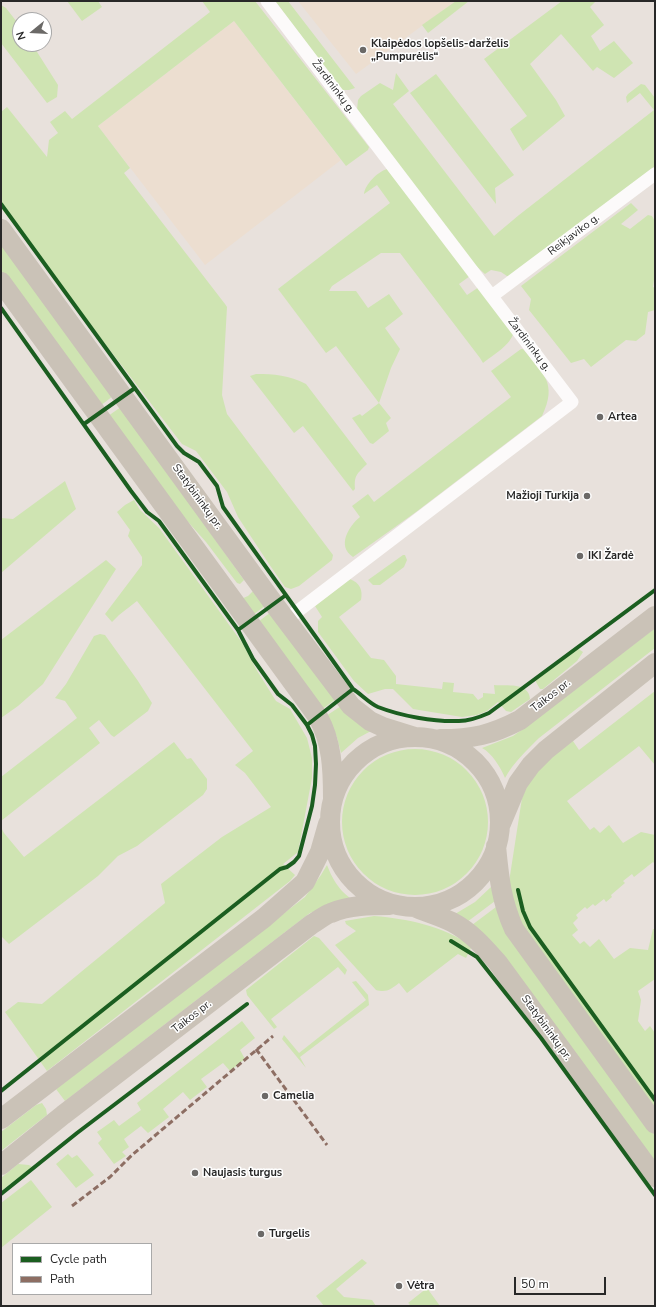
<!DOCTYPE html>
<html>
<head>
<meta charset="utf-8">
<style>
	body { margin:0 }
	#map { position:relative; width:656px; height:1307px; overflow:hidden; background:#e8e1dc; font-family:"Nunito Sans",sans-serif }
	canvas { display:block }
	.frame { position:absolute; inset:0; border:2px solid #282828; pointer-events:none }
	.legend { position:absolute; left:12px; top:1243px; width:140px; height:52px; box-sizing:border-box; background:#fff; border:1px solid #a9a9a9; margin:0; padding:5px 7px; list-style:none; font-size:12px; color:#282828 }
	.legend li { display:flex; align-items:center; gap:8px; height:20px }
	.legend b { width:20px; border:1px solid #a9a9a9 }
	.north { position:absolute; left:12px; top:12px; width:40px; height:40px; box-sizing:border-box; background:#fff; border:1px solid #a9a9a9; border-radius:50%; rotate:252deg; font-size:11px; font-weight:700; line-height:16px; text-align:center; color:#282828 }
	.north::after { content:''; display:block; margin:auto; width:14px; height:18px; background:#6b6967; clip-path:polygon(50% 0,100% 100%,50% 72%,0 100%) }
	.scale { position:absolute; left:514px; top:1277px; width:92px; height:18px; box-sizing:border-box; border:2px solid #282828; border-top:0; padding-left:5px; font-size:12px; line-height:14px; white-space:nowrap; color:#282828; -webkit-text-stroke:3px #fff; paint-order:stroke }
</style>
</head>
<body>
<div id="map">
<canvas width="656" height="1307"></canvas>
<div class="frame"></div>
<ul class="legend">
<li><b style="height:5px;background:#1b5e20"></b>Cycle path</li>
<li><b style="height:5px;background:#8d6e63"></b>Path</li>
</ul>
<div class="north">N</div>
<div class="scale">50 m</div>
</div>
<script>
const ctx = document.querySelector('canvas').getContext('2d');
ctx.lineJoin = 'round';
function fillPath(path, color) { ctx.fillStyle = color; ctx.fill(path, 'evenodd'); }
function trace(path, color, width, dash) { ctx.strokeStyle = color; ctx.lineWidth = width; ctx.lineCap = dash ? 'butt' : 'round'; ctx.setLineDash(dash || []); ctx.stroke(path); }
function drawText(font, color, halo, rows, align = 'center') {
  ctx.font = font + ' "Nunito Sans",sans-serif'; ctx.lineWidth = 3; ctx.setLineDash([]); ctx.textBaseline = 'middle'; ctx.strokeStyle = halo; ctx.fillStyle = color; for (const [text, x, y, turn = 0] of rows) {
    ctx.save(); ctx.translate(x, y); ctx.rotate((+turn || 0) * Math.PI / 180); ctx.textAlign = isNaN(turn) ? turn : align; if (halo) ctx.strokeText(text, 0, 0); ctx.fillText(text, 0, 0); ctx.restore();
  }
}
const education = new Path2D(`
	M298,1H456L356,74Z
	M234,21L341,160L205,265L98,126Z`);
const green = new Path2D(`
	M67,1H98L102,7L82,21Z
	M202,1H255L369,147L368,150L346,166L234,21L98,126L130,168L124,173L225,304L227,307L222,395L227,414L333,555L332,560L299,586L291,589L285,587L269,564L238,517L227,492L196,451L182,444L1,208V112L7,107L47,157L49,140L58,133L50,122L65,111L72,119L210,12Z
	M275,1H288L355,88L349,90H342Z
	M456,1H469L428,33L422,25Z
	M562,1H596L590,7L604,25L591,36L600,51L614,41L633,63L614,78L597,67L593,71L561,34L530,64L556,100L565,116L523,151L510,129L527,116L484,59Z
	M1,5L6,8L20,26V44H32L58,85L57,97L47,103L1,43Z
	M396,73L409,91L393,104L494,236L519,215L654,110L640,93L627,103L626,97L628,94L641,84L645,85L655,98V166L510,278L501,272L491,270L485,274L475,265L357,110L358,100L361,96L380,83L393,90Z
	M436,74L514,175L495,188L496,204L410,93Z
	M387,169L470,276L459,284L467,295L479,287L514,332C510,346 493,355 483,363L480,358L400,253H381L332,286L329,291H356L368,308L389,294L403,314L385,328L400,349L391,368L379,403L391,418L386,423L389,431L373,444L370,443L352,418L360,414L362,416L379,403L336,346L326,353L278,289L390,203L377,185L364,194C365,185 377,172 387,169Z
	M631,203L638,210L621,224L630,229L648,215L652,216L655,221V273L653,287L655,288V310L648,312L645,334L636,341L626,340L591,367L584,359L571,363L529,310L531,299L521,286Z
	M1,243L113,396L100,406L1,270Z
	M521,349H523C543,373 558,383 542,416L416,512L353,557C336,546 349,526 360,517L352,506L368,494L374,502L511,397L491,371Z
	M256,374C274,374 289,375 306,384L367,464C357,474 354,475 355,489L353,491L303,426L294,433L250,376Z
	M121,407L244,580L240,584L237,583L206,542L172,504L108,416Z
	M65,481L76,509L1,573V518L13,519Z
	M134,500L140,510L159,528L243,644L256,669L276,701L290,709L307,738L312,758V778L298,852L283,864L295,875L290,881L47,1071L5,1012L18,1002L42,1004L165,903L161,884L222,837L271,807L245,773L235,765L253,751L137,601L119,615L112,622L105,614L142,565V557L128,536L130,530L117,512L125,505Z
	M403,555H405L407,560L404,567L380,585H373L368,580Z
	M106,560L116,569L43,684L18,706L1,718V640Z
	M350,579C360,583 363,590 361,600L339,617L371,658L384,660L396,676V684L442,689L443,682L454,683L453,692L473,694L478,700L483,697V693L495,694L494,685C506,686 529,682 530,699L511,712L506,711L498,702L487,711L477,715L462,717L413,709L393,689H385L368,694L354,681L318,632V621L322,617L315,606Z
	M255,589L266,605L253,615L241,599L248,596Z
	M271,612L336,699L321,710L258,622Z
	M655,628V648L539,738C527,750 513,763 505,778C501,768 492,753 482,748L513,736L530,724Z
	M100,634L105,635L138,681L152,703L148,711L114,737L111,735L99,720L89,728L100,743L1,821V777L77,718L65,701L55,698L66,684L94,636Z
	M577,648L583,652L577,661L543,689H540L536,682V678Z
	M655,691V765L639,746L567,801L590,830L594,827L600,833L609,825L623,843L641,832L655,835V864L653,862L634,877L632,874L623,881L625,883L611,895L612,897L606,902L604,899L595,906L593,904L587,909L585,907L576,915L578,918L573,923L578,930L572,935L580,944L584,941L590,947L599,939L614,959L630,948L648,950L653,929H655V979L638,991L641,1000L638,1021L645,1031L650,1026L655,1033V1110L518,919L509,882L522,798L530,779L571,738L579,750Z
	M341,706L371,731L358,738L341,753C338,740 335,728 326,716Z
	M174,742L187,759L191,758L207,779V789L203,795L137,846L118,856L98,876L9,944L1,936V827L4,833L24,857Z
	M342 822a73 73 0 1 1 146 0a73 73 0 1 1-146 0Z
	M327,865C332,878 338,889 350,898L310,913L65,1101L56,1089L305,897L321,875Z
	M491,887L495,901L467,922L455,914L475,902Z
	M496,907L510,938L655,1136V1164L472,925Z
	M374,916C410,919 442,926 472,946L466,958L458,954L407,993L399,983C391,989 387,993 376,990L335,945L356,931L346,924L345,921Z
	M314,936L319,938L347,970L345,975L338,967L271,1019L277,1027L274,1029L247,995L246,990Z
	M356,981L368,995L369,1005L300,1057L306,1068L282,1039L284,1035L299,1053L366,1000L352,982Z
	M242,1021L255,1038L240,1050L245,1059L230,1071L223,1063L201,1079L207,1087L190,1100L183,1092L163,1109L169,1117L148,1133L141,1126L124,1139L129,1147L122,1152L126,1156L114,1164L98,1143L102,1139L97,1132L114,1120L119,1126L141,1110L137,1103Z
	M42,1103L46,1109L47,1115L1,1151V1132L36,1105Z
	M68,1154L72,1158L77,1155L94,1175L76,1188L56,1164Z
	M18,1164L29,1165L32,1167L1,1191V1178Z
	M31,1180L52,1207L1,1248V1203Z
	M362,1259L367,1263L336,1289L344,1297L372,1300L376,1306H324L316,1296Z
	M427,1288L440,1306H408L410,1304L408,1303Z`);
const minor = new Path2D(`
	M267,1L572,402L286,620
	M492,296L655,174`);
const primary = new Path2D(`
	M1,229L274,604L351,706L370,721L383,727L415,737
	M1,282L318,717C332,742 333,769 333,798
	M330 822a85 85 0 1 1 170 0a85 85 0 1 1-170 0Z
	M440,739C473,739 491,735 520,720L655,616
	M500,826L518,783L531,765L546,750L655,663
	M496,846C499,877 501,900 514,929L655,1124
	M414,907C426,912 440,916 452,922C471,932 484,947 498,963L655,1177
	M1,1119L264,918L305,882L320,852L328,824
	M1,1165L63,1115L312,924C318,921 324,915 331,913C349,905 371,905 390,905`);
const quiet = new Path2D(`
	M256,1049L327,1145
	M72,1206L110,1177L132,1155L273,1036`);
const cycleway = new Path2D(`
	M1,204L177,446L184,453L199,462L217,486L223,507L353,689
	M1,308L131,491L147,512L159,521L238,630L253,659L278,694L292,705L307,725L312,735L315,746L316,764L315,785L312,806L299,856L294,862L287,867L280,869L1,1091
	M84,424L135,388
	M238,630L286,595
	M307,725L353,689C361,694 369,703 378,707C401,716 434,722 459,721C469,721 480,717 489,713L655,590
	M518,890L523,911L530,927L655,1100
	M451,941L477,957L541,1038L655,1195
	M1,1194L77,1133L247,1004`);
const markers = [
	[363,50,4,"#6b6967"],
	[600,417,4,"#6b6967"],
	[587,496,4,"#6b6967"],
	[580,556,4,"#6b6967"],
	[265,1096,4,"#6b6967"],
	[195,1173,4,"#6b6967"],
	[261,1234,4,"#6b6967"],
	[399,1286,4,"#6b6967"]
];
const poiNames = [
	["Klaipėdos lopšelis-darželis",371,44],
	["„Pumpurėlis“",371,57],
	["Artea",608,417],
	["Mažioji Turkija",579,496,"right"],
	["IKI Žardė",588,556],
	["Camelia",273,1096],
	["Naujasis turgus",203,1173],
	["Turgelis",269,1234],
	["Vėtra",407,1286]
];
const streetNames = [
	["Žardininkų g.",333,87,53],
	["Reikjaviko g.",574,235,-37],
	["Žardininkų g.",529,345,53],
	["Statybininkų pr.",197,497,54],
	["Taikos pr.",551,696,-38],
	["Taikos pr.",192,1017,-38],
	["Statybininkų pr.",546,1028,54]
];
fillPath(education, '#ecded0');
fillPath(green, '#cfe4b2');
trace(minor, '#fcfafa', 13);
trace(primary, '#cac2b7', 20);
trace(quiet, '#8d6e63', 3, [6, 3]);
trace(cycleway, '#1b5e20', 4);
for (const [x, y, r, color] of markers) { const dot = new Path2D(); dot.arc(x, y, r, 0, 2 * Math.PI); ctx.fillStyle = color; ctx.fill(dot); trace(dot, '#fff', 1.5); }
drawText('bold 11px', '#282828', '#fff', poiNames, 'left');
drawText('11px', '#282828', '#fff', streetNames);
</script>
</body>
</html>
